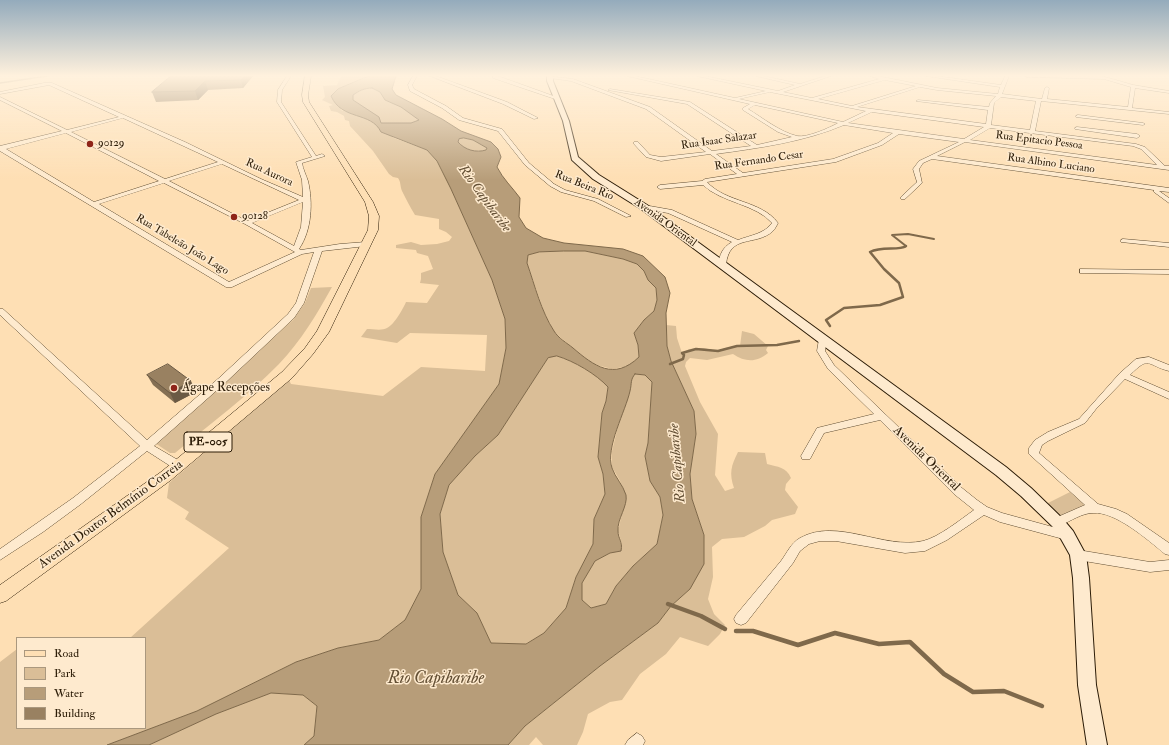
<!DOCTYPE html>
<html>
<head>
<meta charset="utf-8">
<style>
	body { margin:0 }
	#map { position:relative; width:1169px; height:745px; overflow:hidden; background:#fedfb4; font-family:"IM FELL Double Pica",serif }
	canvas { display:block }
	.legend { position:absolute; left:16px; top:637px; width:130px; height:92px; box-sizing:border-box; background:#feeace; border:1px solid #aa987e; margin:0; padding:5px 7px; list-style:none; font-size:12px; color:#2c1c07 }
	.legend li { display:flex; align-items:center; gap:8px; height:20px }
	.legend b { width:20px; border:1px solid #aa987e }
</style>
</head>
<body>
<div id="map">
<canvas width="1169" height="745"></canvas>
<ul class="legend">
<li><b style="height:5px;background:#fedfb4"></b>Road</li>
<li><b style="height:11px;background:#dabe97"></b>Park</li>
<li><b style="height:11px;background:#b79d79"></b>Water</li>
<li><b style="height:11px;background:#998161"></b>Building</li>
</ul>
</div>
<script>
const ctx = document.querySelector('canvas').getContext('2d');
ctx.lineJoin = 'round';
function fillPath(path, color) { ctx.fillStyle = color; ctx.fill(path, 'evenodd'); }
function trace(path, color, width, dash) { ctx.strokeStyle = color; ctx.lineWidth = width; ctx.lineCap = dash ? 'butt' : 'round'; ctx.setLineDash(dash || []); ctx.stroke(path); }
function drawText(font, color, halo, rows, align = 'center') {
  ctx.font = font + ' "IM FELL Double Pica",serif'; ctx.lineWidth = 3; ctx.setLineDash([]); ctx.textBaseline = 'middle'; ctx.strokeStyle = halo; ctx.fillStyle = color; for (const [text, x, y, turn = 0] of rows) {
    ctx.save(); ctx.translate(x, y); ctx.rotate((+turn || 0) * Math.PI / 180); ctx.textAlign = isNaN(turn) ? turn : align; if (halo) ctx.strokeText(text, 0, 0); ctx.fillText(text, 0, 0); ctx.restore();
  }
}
const green = new Path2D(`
	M341,76H369L338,89L341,110L372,121L394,138L427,150L437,161L451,189L492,280L505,319L506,348L499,384L435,474L421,517V589L405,620L379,640L338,648L296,662L197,711L107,745H0V662L17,649V728H145V638H130L229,548L185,519L189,512L167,498L169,483L289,380L291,384L383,396L421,367L485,371L487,335L410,333L397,343L361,337L367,329C373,329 382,331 387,328C394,325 403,309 406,302L427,303L439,285L420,283L421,279V273L433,269L428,256L417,253L416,250L396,248V245L411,242L421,245L437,244L449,241L452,237L446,232L439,229V219L415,215C410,207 406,199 402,191C400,186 401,182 398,178L393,177L389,174L373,151L350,126L349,121L345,120L344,116L337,112L331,111L329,106L333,105L322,100L325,97L323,86L337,85Z
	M372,88L380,92L385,100L401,107L420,120L411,123H381L353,100V95C359,91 364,88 372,88Z
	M464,138L473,140L487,148L486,150C476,153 465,150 458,142L459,139Z
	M564,251H585L623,259L637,264L644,271L648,280L656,288L657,300L654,311L644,320L634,333L638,345L639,357L629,366L612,369L593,364L579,353L555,333L544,312L527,263L528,255L539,252Z
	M332,287C317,314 301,341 279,364C247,397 210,424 175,453H170L155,443L293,320L305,303L311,288Z
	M666,325L676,326L677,338L682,353L689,349L704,348L717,351L725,348L740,346L742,331L754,334L768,346L766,350L768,353C756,363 745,362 733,354L707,360L690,358L686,362L685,366L700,402L718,434L715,475L725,491L734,488C729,473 731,466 738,452L765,453L767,464C778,467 786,467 791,478L786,484L785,490L798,507L795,514L772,520L765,526L744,537L722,539L712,547L713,577L708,599L714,614L725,625L720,634L708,646L680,637L666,654L640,674L622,700L610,702L588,714L583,732L577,745H543L536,737L529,745H508L525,726L600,666L658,623L671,606L690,589L704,535L692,499L690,474L696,434L694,411L671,361L667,346Z
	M557,356C574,361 596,374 608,387L606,401L602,413L598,457L603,474L605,494L594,519L593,544L576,577L566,608L544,633L525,644L491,643L477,613L458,595L443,552L440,514L449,485L475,456L498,435L548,358Z
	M635,374L645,375L652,382L648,443L645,456L650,481L660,497L663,515L657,544L633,566L616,586L606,604L591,608L582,600V583L595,561L610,553L622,544L618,531L626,496L620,481L612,467V451L621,414L630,390L631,379Z
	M1070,492L1083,503L1084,505L1082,507L1061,516L1046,504Z
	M271,693L303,695L317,706L314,737L304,745H149L216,714Z`);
const water = new Path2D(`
	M369,76H396L392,89L396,95L442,119L461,131L491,142L498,149L501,157L497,167C503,179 512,187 520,198L519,217L526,228L543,238L564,243L623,249L643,256L665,277L670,293L666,313L667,346L671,361L694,411L696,434L690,474L692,499L704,535V564L690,589L671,606L658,623L600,666L525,726L508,745H304L314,736L317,706L303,695L271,693L216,714L149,745H107L197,711L296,662L338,648L379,640L405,620L421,589V517L435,474L499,384L506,348L505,319L492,280L451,189L437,161L427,150L381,132C371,111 342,121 331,96L338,89ZM372,88L380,92L385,100L401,107L419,120L411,123H381L379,117L353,100V95C359,91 364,88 372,88ZM464,138L473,140L487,148L486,150C476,153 465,150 458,142L459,139ZM564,251H585L623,259L637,264L644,271L648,280L656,288L657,300L654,311L644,320L634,333L638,345L639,357C614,381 594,366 573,348C567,343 558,338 554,331C541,311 535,286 527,263L528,255L539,252ZM557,356C574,361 596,374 608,387L606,401L602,413L598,457L603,474L605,494L594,519L593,544L576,577L566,608L544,633L526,644L491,643L477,613L458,595L443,552L440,514L449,485L475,456L498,435L548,358ZM635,374L645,375L652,382L648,443L645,456L650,481L660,497L663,515L657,544L633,566L616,586L606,604L591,608L582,600V583L595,561L610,553L621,551C623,541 618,539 618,531C617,519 628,506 626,495C623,485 615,477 612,468C605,448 626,410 630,391C632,383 630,380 635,374Z`);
const streamFar3 = new Path2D(`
	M0,83L47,76`);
const streamFar2 = new Path2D(`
	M904,247L906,246L892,235L908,234L934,239`);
const streamFar1 = new Path2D(`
	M830,326L826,320L844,308L880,305L903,297L899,283L884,269L870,252C882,246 899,251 906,246
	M670,364L683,359L684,355L682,353L696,349L718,351L737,346L777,345L799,341`);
const stream = new Path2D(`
	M668,604L701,616L725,629
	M736,631H753L798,645L835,633L879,644L910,642L944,674L973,692L1004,691L1042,706`);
const street = new Path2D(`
	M287,76H291L282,90L281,102L316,156L322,154L325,156L302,163C303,169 306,175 308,181C313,202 312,230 299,249L301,250L340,244L366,242L369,244L366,246L322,251L304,303L294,318L225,383L154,446L183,463L184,466L183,469L179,470L175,469L147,451L81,504L43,532L0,560V549L73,498L140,446L0,315V309H3L147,440L219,378L288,314L296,303L314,252L302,254L232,287H226L0,151V146L62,131L0,100V97L67,130L119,117L49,85L0,94V92L44,83H52L185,142L261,179L303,197L302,180L296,162L312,157L277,102L278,90ZM123,118L218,162L165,179L71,132ZM66,133L159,181L94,202L6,149ZM222,164L299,200L247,221L169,181ZM164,183L245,224L295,252L229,282L99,204ZM303,202L301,227L294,246L252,223Z
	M413,76H417L412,85L414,89L446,106L463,118L502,129L529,163L554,184L565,190L598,199L631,216L626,217L594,201L561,192L550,186L525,165L498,131L459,120L442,108L410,91L408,85Z
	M430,76H436L507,102L538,118L534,119L503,104Z
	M493,76H498L559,98L555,99L493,78Z
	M549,76L573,79L650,107L712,151L751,146L687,104L608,90L610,89L690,102L757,145L792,137L778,132L743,110V108L750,104L627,76H635L735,98L766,91L697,76H705L778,91L795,85L756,76H764L800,84L825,76H831L783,92L812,98L879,79L870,76H878L937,88L998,94L1000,87L926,76H937L1001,85L1005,76H1009L1002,94L1042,99L1045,88L1047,87L1049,88L1047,99L1128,107L1131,87L1104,79L1027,77L1025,76H1102L1133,85L1169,91V93L1135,88L1132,108L1169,112V114L1041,101L1035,131L1136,144L1145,147L1165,166H1169V170L965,142L937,156L1169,188V192L1159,191L1169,198V203L1154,192V190L932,159L923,163L919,169L922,183L905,199H901V197L917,182L913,169L919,161L959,142L899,134L882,145L836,162L707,182C726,203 761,200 778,223C777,225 775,229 773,231C756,247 729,233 726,265L722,267L718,265C720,254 722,248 732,242L668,213L644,209L641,207L644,205L672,210L738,240C751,235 764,234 772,223C756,204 722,203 703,185L660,189L657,187L660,185L702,181L705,179L737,174L710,154L661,161L646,157L634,144V142H638L650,155L661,157L706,152L646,109L571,81L550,78L548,77ZM885,80L916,86L852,106L818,99ZM920,87L937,90L996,96L990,103L989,107L918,100L916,101L988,110L986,124L857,107ZM770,92L866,111L843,122L739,99ZM1001,97L1036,101L1030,130L991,125L994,103ZM755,105L838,123C829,128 807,138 797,136C780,132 763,118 748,109ZM872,112L984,127L964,139L848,123ZM844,125L893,133L878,143L833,159L743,173L716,154C759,148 804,142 844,125ZM990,128L1133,146L1141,149L1157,165L970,140Z
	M1078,115L1143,123L1145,124L1143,125L1076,117V116Z
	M1077,127L1137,134L1140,136L1137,138L1075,129V128Z
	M1123,239L1169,243V247L1121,242V240Z
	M1080,269L1169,270V274L1083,273H1080Z
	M823,336L827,339L825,351L834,365L962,488L977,500L987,507L1002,513L1071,532L1073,535L1071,538L1067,540L1000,522L984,515L947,540L925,551L905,553L836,541H820L809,544L800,551L793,563L746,623L741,625L736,623L734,619L736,615C751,597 766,579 781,561C787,553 791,543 800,538C837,517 884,550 923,541C939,537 960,520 974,510L954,494L880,420L824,433L810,459H802L801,456L817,428L874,414L828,369L817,351L819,339Z
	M1149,357L1169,365V371C1146,365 1150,355 1130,375L1169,392V399L1125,379L1096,409L1085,423L1048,441L1042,445L1039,453L1098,504L1116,509L1127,514L1169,543V555L1165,554C1148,540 1115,511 1093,513C1082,513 1071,521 1061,525L1057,527L1053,525L1051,522L1053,519L1085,505L1029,454V448L1035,440L1048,432L1079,419L1120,373L1136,359Z
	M1078,550L1150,562L1169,560V570L1150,572L1078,560L1074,559L1072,555L1074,551Z
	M637,733L642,736L645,741L643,745H625L628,740Z`);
const secondary = new Path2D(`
	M547,76H553V81L569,121L578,157L599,175L647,205L1006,467L1031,488L1062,518L1073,531L1086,555L1089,578L1096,685L1107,745H1087L1078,685L1073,578L1070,555L1061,539L1052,526L1021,496L996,475L641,209L593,179L572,160L563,121L547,81Z`);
const primary = new Path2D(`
	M305,76H311L308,95L309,102L373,202L379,216L378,230L329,332L313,354L292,378L171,480L6,601L0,603V585L161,472L282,372L305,348L317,331L368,230L369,216L365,202L303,102L302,95Z`);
const wall = new Path2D(`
	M171,76H253L243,88L208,90L198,100L156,102L152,92Z
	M147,375L196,392L175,403L153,385Z`);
const shadedWall = new Path2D(`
	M244,76H253L243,88L241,80Z
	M205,81L208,90L198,100L195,91Z
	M191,381L196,392L175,403L170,393Z`);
const building = new Path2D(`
	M171,76H244L241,80L205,81L195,91L152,92Z
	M168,364L191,381L170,393L147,375Z`);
const markers = [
	[90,144,4,"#8f2418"],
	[234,217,4,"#8f2418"],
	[174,388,4,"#8f2418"]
];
const farStreetnames = [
	["Rua Isaac Salazar",719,141,-8],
	["Rua Epitacio Pessoa",1039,141,7],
	["Rua Fernando Cesar",759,161,-8],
	["Rua Albino Luciano",1051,164,8],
	["Rua Aurora",269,173,25],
	["Rua Beira Rio",584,186,22],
	["Avenida Oriental",665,223,36],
	["Rua Tabeleão João Lago",182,245,31]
];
const farPoinames = [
	["90129",98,144],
	["90128",242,217]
];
const shields = [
	[208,442,48]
];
const shieldNames = [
	["PE-005",208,442]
];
const poiNames = [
	["Ágape Recepções",182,388]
];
const streetNames = [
	["Avenida Oriental",926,459,44],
	["Avenida Doutor Belmínio Correia",111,515,-36]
];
const waterNames = [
	["Rio Capibaribe",484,199,54],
	["Rio Capibaribe",678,463,-95]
];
const nearWaternames = [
	["Rio Capibaribe",436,679]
];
fillPath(green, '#dabe97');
fillPath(water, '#b79d79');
trace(water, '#7f694b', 1);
trace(streamFar3, '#7f694b', 1.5);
trace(streamFar2, '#7f694b', 2);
trace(streamFar1, '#7f694b', 2.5);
trace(stream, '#7f694b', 4.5);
trace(street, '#604d32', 1);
trace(secondary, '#2c1c07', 2);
trace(primary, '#2c1c07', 1);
fillPath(street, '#feeace');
fillPath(secondary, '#feeace');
fillPath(primary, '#fedfb4');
fillPath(wall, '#846f53');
fillPath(shadedWall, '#6b5a44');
fillPath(building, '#998161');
trace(building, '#6b5a44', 1);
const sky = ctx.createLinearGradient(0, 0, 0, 180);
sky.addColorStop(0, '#94abbc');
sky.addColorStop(0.42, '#fff1dd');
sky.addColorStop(1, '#fff1dd00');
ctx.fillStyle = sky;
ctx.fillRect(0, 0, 1169, 180);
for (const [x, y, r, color] of markers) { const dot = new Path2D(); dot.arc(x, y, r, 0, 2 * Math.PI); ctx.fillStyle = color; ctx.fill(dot); trace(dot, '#feeace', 1.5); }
drawText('11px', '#2c1c07', '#feeace', farStreetnames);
drawText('11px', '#2c1c07', '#feeace', farPoinames, 'left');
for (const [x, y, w] of shields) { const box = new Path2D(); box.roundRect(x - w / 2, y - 10, w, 20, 3); ctx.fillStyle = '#feeace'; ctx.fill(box); trace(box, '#2c1c07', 1); }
drawText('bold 12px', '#2c1c07', null, shieldNames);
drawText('13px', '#2c1c07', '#feeace', poiNames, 'left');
drawText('13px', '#2c1c07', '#feeace', streetNames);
drawText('italic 14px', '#645035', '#feeace', waterNames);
drawText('italic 17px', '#645035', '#feeace', nearWaternames);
</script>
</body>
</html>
